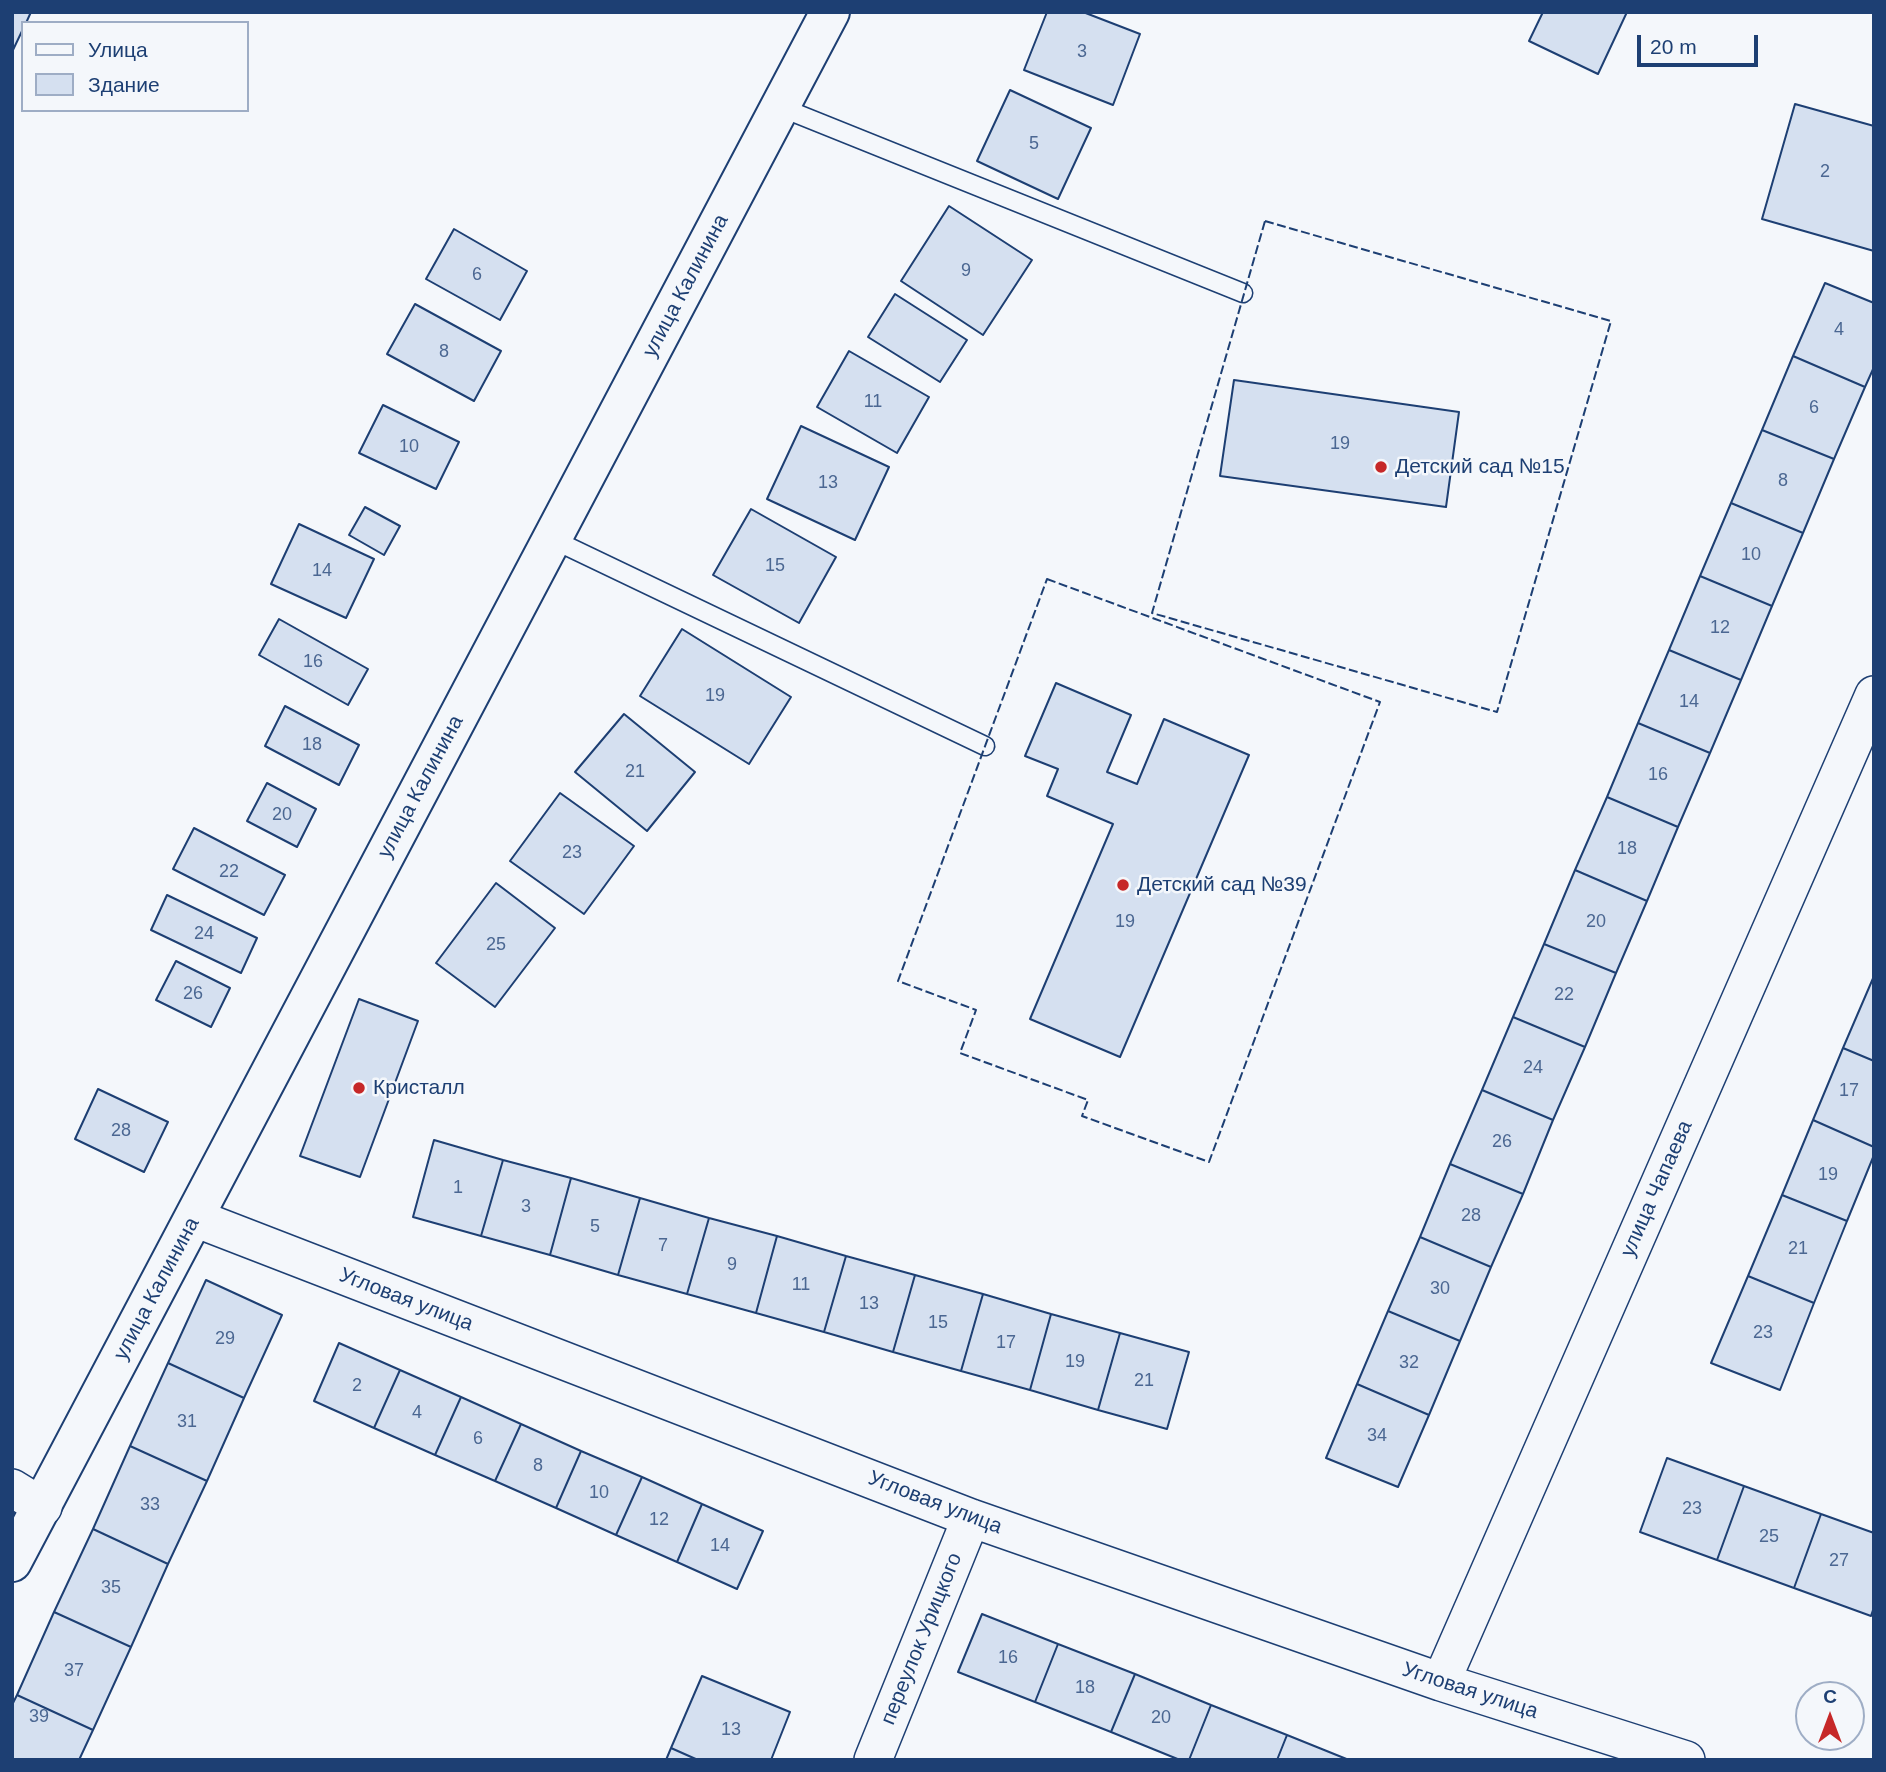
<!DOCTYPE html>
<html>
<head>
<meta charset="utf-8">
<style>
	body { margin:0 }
	#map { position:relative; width:1886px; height:1772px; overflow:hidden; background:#f4f7fb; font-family:Arial,sans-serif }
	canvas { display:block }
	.frame { position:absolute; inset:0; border:14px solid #1d3f73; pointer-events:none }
	.legend { position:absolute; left:21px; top:21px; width:228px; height:91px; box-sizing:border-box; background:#f4f7fb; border:2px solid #9eadc5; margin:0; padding:9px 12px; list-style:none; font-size:21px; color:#1d3f73 }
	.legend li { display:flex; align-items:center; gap:14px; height:35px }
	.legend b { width:35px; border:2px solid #9eadc5 }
	.north { position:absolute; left:1795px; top:1681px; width:70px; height:70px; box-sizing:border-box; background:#f4f7fb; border:2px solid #9eadc5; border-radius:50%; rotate:0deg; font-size:19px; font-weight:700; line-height:28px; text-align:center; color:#1d3f73 }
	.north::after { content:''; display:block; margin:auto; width:24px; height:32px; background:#c62828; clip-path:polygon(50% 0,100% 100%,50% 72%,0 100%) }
	.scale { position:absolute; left:1637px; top:35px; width:121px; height:32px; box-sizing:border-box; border:4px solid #1d3f73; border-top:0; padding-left:9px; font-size:21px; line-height:24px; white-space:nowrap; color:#1d3f73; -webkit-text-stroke:5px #f4f7fb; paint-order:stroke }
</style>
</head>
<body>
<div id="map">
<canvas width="1886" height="1772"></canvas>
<div class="frame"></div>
<ul class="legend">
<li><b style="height:9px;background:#f4f7fb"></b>Улица</li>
<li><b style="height:19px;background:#d5e0f0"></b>Здание</li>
</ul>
<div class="north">С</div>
<div class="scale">20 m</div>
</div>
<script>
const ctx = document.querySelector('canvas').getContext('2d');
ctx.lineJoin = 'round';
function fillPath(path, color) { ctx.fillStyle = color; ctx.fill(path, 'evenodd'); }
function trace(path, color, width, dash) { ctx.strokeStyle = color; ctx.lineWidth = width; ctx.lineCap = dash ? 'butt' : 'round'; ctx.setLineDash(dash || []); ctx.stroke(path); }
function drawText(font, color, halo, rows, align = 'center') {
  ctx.font = font + ' Arial,sans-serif'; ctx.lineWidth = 5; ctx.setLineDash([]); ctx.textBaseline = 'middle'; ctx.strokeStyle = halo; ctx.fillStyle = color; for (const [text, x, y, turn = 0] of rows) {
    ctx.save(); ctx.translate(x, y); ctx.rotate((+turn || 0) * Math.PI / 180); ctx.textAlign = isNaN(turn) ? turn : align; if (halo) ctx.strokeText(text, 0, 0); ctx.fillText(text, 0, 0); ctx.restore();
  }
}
const building = new Path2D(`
	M12,12H31L26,23H23V29L12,52Z
	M1047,12H1083L1140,34L1113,105L1024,70Z
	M1543,12H1627L1598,74L1529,41Z
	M1010,90L1091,128L1058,199L977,161Z
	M1795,104L1874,126V251L1762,219Z
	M949,206L1032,260L983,335L901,281Z
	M454,229L527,271L500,320L426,279Z
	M1825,283L1874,303V367L1865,387L1793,356Z
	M895,294L967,340L940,382L868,337Z
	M415,304L501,351L474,401L387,354Z
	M849,351L929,397L897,453L817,407Z
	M1793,356L1865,387L1834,459L1762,430Z
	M1234,380L1459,412L1446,507L1220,476Z
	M383,405L459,442L436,489L359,453Z
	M801,426L889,467L855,540L767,499Z
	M1762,430L1834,459L1803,533L1731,503Z
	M1731,503L1803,533L1772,606L1700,576Z
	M365,507L400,526L384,555L349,535Z
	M751,509L836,557L799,623L713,575Z
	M299,524L374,559L346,618L271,584Z
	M1700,576L1772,606L1741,680L1669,650Z
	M279,619L368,669L348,705L259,655Z
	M682,629L791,697L749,764L640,696Z
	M1669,650L1741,680L1710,753L1638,723Z
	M1056,683L1131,715L1107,772L1137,784L1164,719L1249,755L1120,1057L1030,1019L1113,824L1047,796L1058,769L1025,756Z
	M285,706L359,745L339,785L265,746Z
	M624,714L695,772L647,831L575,772Z
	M1638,723L1710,753L1678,827L1607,797Z
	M267,783L316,809L297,847L247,821Z
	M560,793L634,846L584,914L510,861Z
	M1607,797L1678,827L1647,901L1575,870Z
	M194,828L285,875L264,915L173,869Z
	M1575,870L1647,901L1616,973L1544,944Z
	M496,883L555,928L495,1007L436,963Z
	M167,895L257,938L241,973L151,930Z
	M1544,944L1616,973L1585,1047L1513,1017Z
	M176,961L230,988L211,1027L156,1000Z
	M1874,976V1061L1843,1048Z
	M359,999L418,1021L360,1177L300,1156Z
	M1513,1017L1585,1047L1553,1120L1482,1090Z
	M1843,1048L1874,1061V1147L1813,1120Z
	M98,1089L168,1122L144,1172L75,1139Z
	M1482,1090L1553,1120L1523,1194L1450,1164Z
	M1813,1120L1874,1147V1155L1847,1221L1782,1195Z
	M434,1140L503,1160L481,1236L413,1217Z
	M503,1160L571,1178L550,1255L481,1236Z
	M1450,1164L1523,1194L1491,1267L1420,1237Z
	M571,1178L640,1198L618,1275L550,1255Z
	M1782,1195L1847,1221L1814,1303L1748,1276Z
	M640,1198L709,1218L687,1294L618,1275Z
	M709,1218L777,1236L756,1313L687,1294Z
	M777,1236L846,1256L824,1332L756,1313Z
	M1420,1237L1491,1267L1460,1341L1388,1311Z
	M846,1256L915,1275L893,1352L824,1332Z
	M915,1275L983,1294L961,1371L893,1352Z
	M1748,1276L1814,1303L1780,1390L1711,1363Z
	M206,1280L282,1315L244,1398L168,1363Z
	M983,1294L1051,1314L1030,1390L961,1371Z
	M1388,1311L1460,1341L1429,1415L1357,1384Z
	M1051,1314L1120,1333L1098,1410L1030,1390Z
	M1120,1333L1189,1352L1167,1429L1098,1410Z
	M339,1343L400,1370L374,1428L314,1401Z
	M168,1363L244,1398L207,1481L130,1446Z
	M400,1370L461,1397L435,1455L374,1428Z
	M1357,1384L1429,1415L1398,1487L1326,1458Z
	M461,1397L521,1424L495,1481L435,1455Z
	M521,1424L581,1451L556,1508L495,1481Z
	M130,1446L207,1481L168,1564L93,1529Z
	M581,1451L642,1477L616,1535L556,1508Z
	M1667,1458L1744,1486L1717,1560L1640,1532Z
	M642,1477L702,1504L677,1562L616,1535Z
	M1744,1486L1821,1514L1794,1588L1717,1560Z
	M702,1504L763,1531L737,1589L677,1562Z
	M1821,1514L1874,1533V1607L1871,1616L1794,1588Z
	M93,1529L168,1564L131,1647L54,1612Z
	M54,1612L131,1647L93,1730L17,1695Z
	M982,1614L1058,1644L1035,1702L958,1672Z
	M1058,1644L1135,1674L1111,1732L1035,1702Z
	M1135,1674L1211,1705L1189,1760H1180L1111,1732Z
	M702,1676L790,1712L771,1760H698L671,1748Z
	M17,1695L93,1730L79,1760H12V1705Z
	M1211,1705L1287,1735L1277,1760H1189Z
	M1287,1735L1349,1760H1277Z
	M671,1748L698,1760H666Z`);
const lane = new Path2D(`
	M780,107L1243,293
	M552,539L985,746`);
const street = new Path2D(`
	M195,1218L971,1518L1441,1682L1686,1760
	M12,1488L43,1507
	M1441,1682L1874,695
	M873,1760L971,1518`);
const secondary = new Path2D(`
	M12,1562L830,12`);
const fence = new Path2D(`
	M1265,221L1611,321L1497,712L1152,613Z
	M1047,579L1380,702L1209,1162L1082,1116L1088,1100L960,1053L976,1010L898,981Z`);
const markers = [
	[1381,467,7,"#c62828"],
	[1123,885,7,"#c62828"],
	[359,1088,7,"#c62828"]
];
const numberNames = [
	["3",1082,52],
	["5",1034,144],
	["2",1825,172],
	["9",966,271],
	["6",477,275],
	["4",1839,330],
	["8",444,352],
	["11",873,402],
	["6",1814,408],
	["19",1340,444],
	["10",409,447],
	["8",1783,481],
	["13",828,483],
	["10",1751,555],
	["15",775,566],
	["14",322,571],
	["12",1720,628],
	["16",313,662],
	["19",715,696],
	["14",1689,702],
	["18",312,745],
	["21",635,772],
	["16",1658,775],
	["20",282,815],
	["18",1627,849],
	["23",572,853],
	["22",229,872],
	["19",1125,922],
	["20",1596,922],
	["24",204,934],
	["25",496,945],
	["26",193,994],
	["22",1564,995],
	["24",1533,1068],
	["17",1849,1091],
	["28",121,1131],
	["26",1502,1142],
	["19",1828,1175],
	["1",458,1188],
	["3",526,1207],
	["28",1471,1216],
	["5",595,1227],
	["7",663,1246],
	["21",1798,1249],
	["9",732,1265],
	["11",801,1285],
	["30",1440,1289],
	["13",869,1304],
	["15",938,1323],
	["23",1763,1333],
	["29",225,1339],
	["17",1006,1343],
	["19",1075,1362],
	["32",1409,1363],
	["21",1144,1381],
	["2",357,1386],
	["4",417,1413],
	["31",187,1422],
	["34",1377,1436],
	["6",478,1439],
	["8",538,1466],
	["10",599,1493],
	["33",150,1505],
	["23",1692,1509],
	["12",659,1520],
	["25",1769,1537],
	["14",720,1546],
	["27",1839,1561],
	["35",111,1588],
	["16",1008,1658],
	["37",74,1671],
	["18",1085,1688],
	["39",39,1717],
	["20",1161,1718],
	["13",731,1730]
];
const streetNames = [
	["улица Калинина",686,286,-62],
	["улица Калинина",421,787,-62],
	["улица Чапаева",1657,1189,-66],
	["улица Калинина",157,1289,-62],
	["Угловая улица",406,1300,21],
	["Угловая улица",935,1503,21],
	["переулок Урицкого",922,1639,-68],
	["Угловая улица",1470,1691,18]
];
const poiNames = [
	["Детский сад №15",1395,467],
	["Детский сад №39",1137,885],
	["Кристалл",373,1088]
];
fillPath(building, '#d5e0f0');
trace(building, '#1d3f73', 2);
trace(lane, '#1d3f73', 21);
trace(street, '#1d3f73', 40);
trace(secondary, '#1d3f73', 42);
trace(lane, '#f4f7fb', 18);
trace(street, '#f4f7fb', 37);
trace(secondary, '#f4f7fb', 38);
trace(fence, '#1d3f73', 2, [9, 3.5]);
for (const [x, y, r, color] of markers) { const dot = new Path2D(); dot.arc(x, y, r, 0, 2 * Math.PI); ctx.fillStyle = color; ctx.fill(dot); trace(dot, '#f4f7fb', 2.5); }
drawText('18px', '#4b6792', null, numberNames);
drawText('21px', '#1d3f73', '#f4f7fb', streetNames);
drawText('21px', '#1d3f73', '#f4f7fb', poiNames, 'left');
</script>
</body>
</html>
